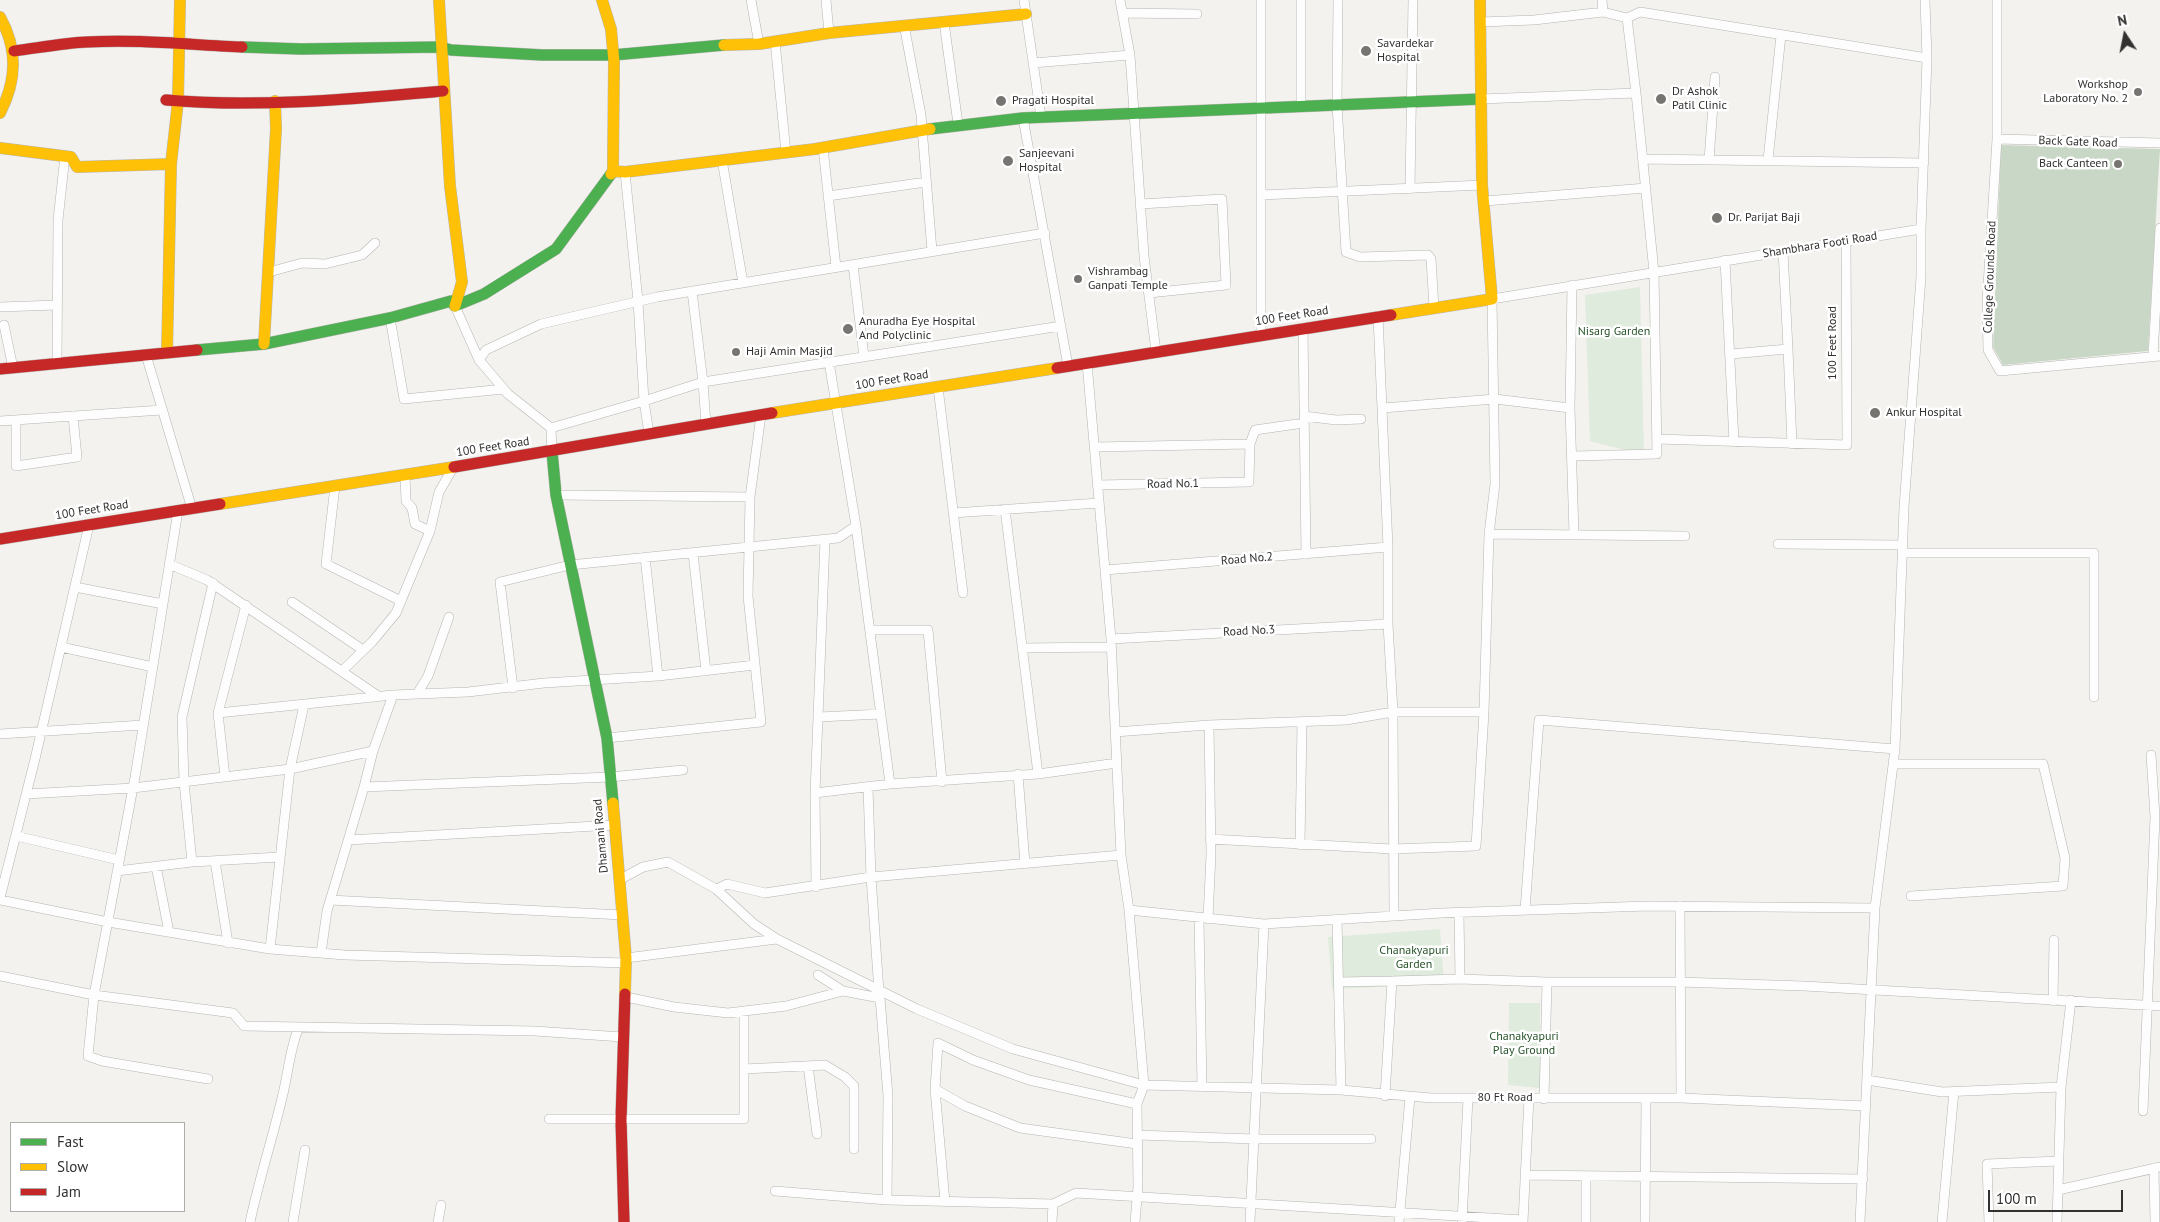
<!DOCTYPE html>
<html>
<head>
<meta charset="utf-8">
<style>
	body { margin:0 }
	#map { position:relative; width:2160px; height:1222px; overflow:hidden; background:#f4f2ef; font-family:"PT Sans",sans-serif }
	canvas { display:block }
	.legend { position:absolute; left:10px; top:1122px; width:175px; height:90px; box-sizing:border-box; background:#fff; border:1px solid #adadac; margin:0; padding:6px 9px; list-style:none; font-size:15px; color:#32312f }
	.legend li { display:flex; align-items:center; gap:10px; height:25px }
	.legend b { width:25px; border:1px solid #adadac }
	.north { position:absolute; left:2100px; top:10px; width:50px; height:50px; -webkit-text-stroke:4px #fff; paint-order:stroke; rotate:349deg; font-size:14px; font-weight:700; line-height:20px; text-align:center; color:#32312f }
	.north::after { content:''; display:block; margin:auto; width:18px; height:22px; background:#32312f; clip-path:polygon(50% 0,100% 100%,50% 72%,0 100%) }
	.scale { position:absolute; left:1988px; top:1190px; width:135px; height:22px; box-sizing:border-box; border:2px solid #32312f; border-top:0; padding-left:6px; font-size:15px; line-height:18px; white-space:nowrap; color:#32312f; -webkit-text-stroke:4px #fff; paint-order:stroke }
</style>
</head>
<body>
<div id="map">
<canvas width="2160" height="1222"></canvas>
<ul class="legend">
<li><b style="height:6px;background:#4caf50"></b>Fast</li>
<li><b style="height:6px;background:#ffc107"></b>Slow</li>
<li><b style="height:6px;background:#c62828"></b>Jam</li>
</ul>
<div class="north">N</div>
<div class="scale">100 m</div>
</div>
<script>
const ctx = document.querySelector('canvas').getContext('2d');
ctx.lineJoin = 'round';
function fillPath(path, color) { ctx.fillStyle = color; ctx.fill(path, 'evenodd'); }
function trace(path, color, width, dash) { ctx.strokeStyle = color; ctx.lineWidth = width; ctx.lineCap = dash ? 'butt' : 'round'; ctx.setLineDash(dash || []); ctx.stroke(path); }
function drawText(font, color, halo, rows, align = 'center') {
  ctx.font = font + ' "PT Sans",sans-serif'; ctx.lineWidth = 5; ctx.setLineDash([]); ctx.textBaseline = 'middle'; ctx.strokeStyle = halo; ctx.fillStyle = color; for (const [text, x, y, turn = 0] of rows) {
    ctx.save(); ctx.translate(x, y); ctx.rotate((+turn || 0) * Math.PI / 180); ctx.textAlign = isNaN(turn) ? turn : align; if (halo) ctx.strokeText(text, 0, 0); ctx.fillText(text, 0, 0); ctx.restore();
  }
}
const green = new Path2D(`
	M1640,287L1644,455L1590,441L1585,295Z
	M1440,929L1444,984L1332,989L1328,937Z
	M1509,1003H1540V1088L1508,1085Z`);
const forest = new Path2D(`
	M2001,145L2160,149L2148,351L2003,365L1993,347Z`);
const street = new Path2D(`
	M751,0L759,44
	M826,0L829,33
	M1024,0L1041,117
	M1120,0L1130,55L1144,256L1156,352
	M1261,0V335
	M1301,0V107
	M1338,0L1337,105L1346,252L1360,257L1428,255L1431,259L1434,308
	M1602,0L1603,12L1627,18L1636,93
	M1997,0V139L1987,302L1988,350L2000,371L2160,356
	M1123,13L1197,14
	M1627,18L1640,12L1927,58
	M944,22L958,124
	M1481,22L1534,20L1603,12
	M905,30L921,115L932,251
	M775,41L786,153
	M1033,63L1130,55
	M1481,99L1636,93L1654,272L1657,454L1573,456
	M1023,118L1068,366
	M1997,139L2160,143
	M823,148L836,267
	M1643,159L1924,163
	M722,160L743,283
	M1709,160L1715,77
	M1768,160L1781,35
	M1410,189L1413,0
	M1261,195L1482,185
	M828,196L926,182
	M1485,201L1646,188
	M1141,204L1222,199L1226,285L1149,293
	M1725,260L1734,442
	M853,265L864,357
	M269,272L302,263L325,264L362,255L375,243
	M1572,285L1570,408L1574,534
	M692,291L703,382L1061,326
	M455,306L479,360L508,394L551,428
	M0,307L57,305
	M1378,316L1388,547V624L1393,712L1394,915
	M390,318L404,399L504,389
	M4,325L13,368
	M1303,328L1306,554
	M1788,349L1792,444
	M1731,354L1788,349L1783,251
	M146,355L192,509
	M2153,356L2160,228
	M479,360L486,350L541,324L657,297L1045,233
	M1087,363L1111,639L1121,855L1129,910L1144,1085L1137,1104L1138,1186L1135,1222
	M57,364L58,220L65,156
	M938,387L963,593
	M1383,408L1495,399L1570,408
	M1304,416L1336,420L1361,419
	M16,420V466L77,457L73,416
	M0,421L162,410
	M551,428L644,401L638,301L625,172
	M551,428L552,452
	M649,433L644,401L703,382L706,424
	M1657,439L1847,445L1846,241
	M1094,447L1250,444L1255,430L1304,423
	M1097,485L1249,482L1250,444
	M335,486L326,564L401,601
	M556,495L750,497L761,415
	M1005,509L1038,774
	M178,511L135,777L94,995L88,1056L102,1061L208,1079
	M953,513L1099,503
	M856,526L890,784
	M430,531L439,492L453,468
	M1489,534L1685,536
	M1778,544L1903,545
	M693,553L706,671
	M1903,553H2094V697
	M645,557L658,676
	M169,564L207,580L378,696
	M1105,570L1388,547
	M75,587L163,604
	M292,602L363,650
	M870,630H928L942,782
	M1111,639L1388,624
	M61,647L153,667
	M1022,648L1111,647
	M342,671L372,642L396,613L430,531L415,524L412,508L406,501L405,475
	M513,688L500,582L570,565L838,538L856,526L829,362
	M417,694L428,676L449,617
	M218,713L393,695L468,692L544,683L658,676L755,665
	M819,717L881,714
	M1115,732L1209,725L1346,720L1393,712H1484
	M0,734L143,725
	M607,738L761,722L748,596L750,497
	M373,751L393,695
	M1893,764H2043L2065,858L2063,886L1911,896
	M1018,774L1025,864
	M225,777L218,713L246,605
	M868,788L871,877L879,992
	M815,793L890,784L1038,774L1117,763
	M26,794L133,788L290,769L373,751L364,787L610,777L683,770
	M16,836L119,860
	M1210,839L1392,849L1476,846L1484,712L1489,534L1495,484L1492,299L1921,229L1927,58L1925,0
	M348,840L614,825
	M1300,845L1302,722
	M215,861L228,943
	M192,862L184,782L182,717L213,583
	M156,866L169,932
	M117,871L192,862L279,857
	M619,880L643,867L668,862L716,889L754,924L777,939L917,1009L1013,1049L1144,1085L1341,1090L1431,1098H1681L1866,1106
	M816,887L815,793L825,540
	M716,889L727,884L765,893L871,877L1121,855
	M0,898L35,759L89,525
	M0,900L108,922L270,949L345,955L626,963
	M330,900L622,915
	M1680,906L1681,1098
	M1875,908L1895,749L1904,507L1921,277V229
	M1129,910L1264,924L1442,913L1648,906L1875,908L1860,1222
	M1525,910L1539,720L1895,749
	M1459,913L1460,979
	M1199,919L1202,1087
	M1208,919L1211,854L1209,725
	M1337,919L1341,1090
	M270,949L290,769L304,705
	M321,953L327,911L364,787
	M626,958L777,939
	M818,975L843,991
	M0,976L94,995L233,1013L244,1026L535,1031L622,1037
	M1340,982L1392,981
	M626,997L674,1007L728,1013L786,1006L843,991L880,998L888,1096L887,1200
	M2053,1001L2054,940
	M808,1066L817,1134
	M744,1069L825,1065L845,1077L854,1086V1149
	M1867,1080L1942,1092L2061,1087L2071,1000
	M935,1089L938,1043L973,1060L1029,1080L1137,1104
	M1385,1096L1392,981L1460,979L1547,982H1679L1804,986L2160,1006
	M1544,1099L1547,982
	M2143,1111L2155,817L2151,755
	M549,1119H744V1012
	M1137,1135L1255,1139H1371
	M2154,1168L2155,1222
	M1525,1175L1863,1179
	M2058,1190L2160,1167
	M775,1191L887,1200L1053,1204
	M945,1202L935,1089L965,1106L1020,1128L1137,1144
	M250,1222C259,1180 272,1140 282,1098C288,1075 290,1047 299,1027
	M293,1222L305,1150
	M438,1222L441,1205
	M1052,1222L1053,1204L1076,1193L1523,1220
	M1250,1222L1264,924
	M1399,1222L1410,1097
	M1462,1222L1468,1098
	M1523,1222L1529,1098
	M1586,1222V1176
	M1645,1222L1646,1098
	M1942,1222L1954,1091
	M1989,1222L1987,1164L2059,1161
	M2057,1222L2061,1087`);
const fast = new Path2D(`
	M242,47L301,49L440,47L451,50L542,55H613L724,45
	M930,129L1023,118L1481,99
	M197,350L264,344L390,318L451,301L455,306L484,294L556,249L611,174
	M552,452L556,495L607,738L613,803`);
const slow = new Path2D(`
	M439,0L450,186L462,282L455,306
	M602,0L611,29L614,62L613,171L611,174
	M0,17C18,49 17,80 0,113
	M724,45L759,44L829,33L1026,14
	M0,148L71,157L77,167L171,164
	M613,171L625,172L815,149L930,129
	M1391,315L1492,299L1482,185L1480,0
	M264,344L276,129L275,101
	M167,353L171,164L178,101L180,0
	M772,413L1057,368
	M220,504L454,467
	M613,803L626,958L625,994`);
const jam = new Path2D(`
	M14,51C38,48 63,43 87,42C139,39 190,45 242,47
	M166,100C257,108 352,99 443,91
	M1057,368L1391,315
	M0,369L197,350
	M454,467L772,413
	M0,539L220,504
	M624,1222L621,1120L625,994`);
const markers = [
	[1366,51,6,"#767572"],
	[2138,92,5,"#767572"],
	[1661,99,6,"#767572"],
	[1001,101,6,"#767572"],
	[1008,161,6,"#767572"],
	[2118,164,5,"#767572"],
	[1717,218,6,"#767572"],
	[1078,279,5,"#767572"],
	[848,329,6,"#767572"],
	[736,352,5,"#767572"],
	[1875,413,6,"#767572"]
];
const poiNames = [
	["Savardekar",1377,44],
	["Hospital",1377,58],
	["Workshop",2128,85,"right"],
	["Laboratory No. 2",2128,99,"right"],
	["Dr Ashok",1672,92],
	["Patil Clinic",1672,106],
	["Pragati Hospital",1012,101],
	["Sanjeevani",1019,154],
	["Hospital",1019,168],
	["Back Canteen",2108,164,"right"],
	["Dr. Parijat Baji",1728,218],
	["Vishrambag",1088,272],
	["Ganpati Temple",1088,286],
	["Anuradha Eye Hospital",859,322],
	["And Polyclinic",859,336],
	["Haji Amin Masjid",746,352],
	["Ankur Hospital",1886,413]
];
const streetNames = [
	["Back Gate Road",2078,142,2],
	["Shambhara Footi Road",1820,245,-9],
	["College Grounds Road",1990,277,-88],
	["100 Feet Road",1292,316,-9],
	["100 Feet Road",1833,343,-90],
	["100 Feet Road",892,380,-9],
	["100 Feet Road",493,447,-9],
	["Road No.1",1173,484,-1],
	["100 Feet Road",92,510,-9],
	["Road No.2",1247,559,-5],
	["Road No.3",1249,631,-3],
	["Dhamani Road",601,836,-95],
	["80 Ft Road",1505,1098]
];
const parkNames = [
	["Nisarg Garden",1614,332],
	["Chanakyapuri",1414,951],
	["Garden",1414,965],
	["Chanakyapuri",1524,1037],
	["Play Ground",1524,1051]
];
fillPath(green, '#dfebdc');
fillPath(forest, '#c9d8c6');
trace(street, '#b6b4b1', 10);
trace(fast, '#b6b4b1', 12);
trace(slow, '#b6b4b1', 12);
trace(jam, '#b6b4b1', 12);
trace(street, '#fdfdfd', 9);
trace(fast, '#4caf50', 11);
trace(slow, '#ffc107', 11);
trace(jam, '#c62828', 11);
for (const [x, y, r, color] of markers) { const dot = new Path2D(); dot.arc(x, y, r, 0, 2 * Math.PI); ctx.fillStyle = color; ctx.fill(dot); trace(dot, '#fff', 2); }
drawText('12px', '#32312f', '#fff', poiNames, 'left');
drawText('12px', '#32312f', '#fff', streetNames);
drawText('12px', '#275329', '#fff', parkNames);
</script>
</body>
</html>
